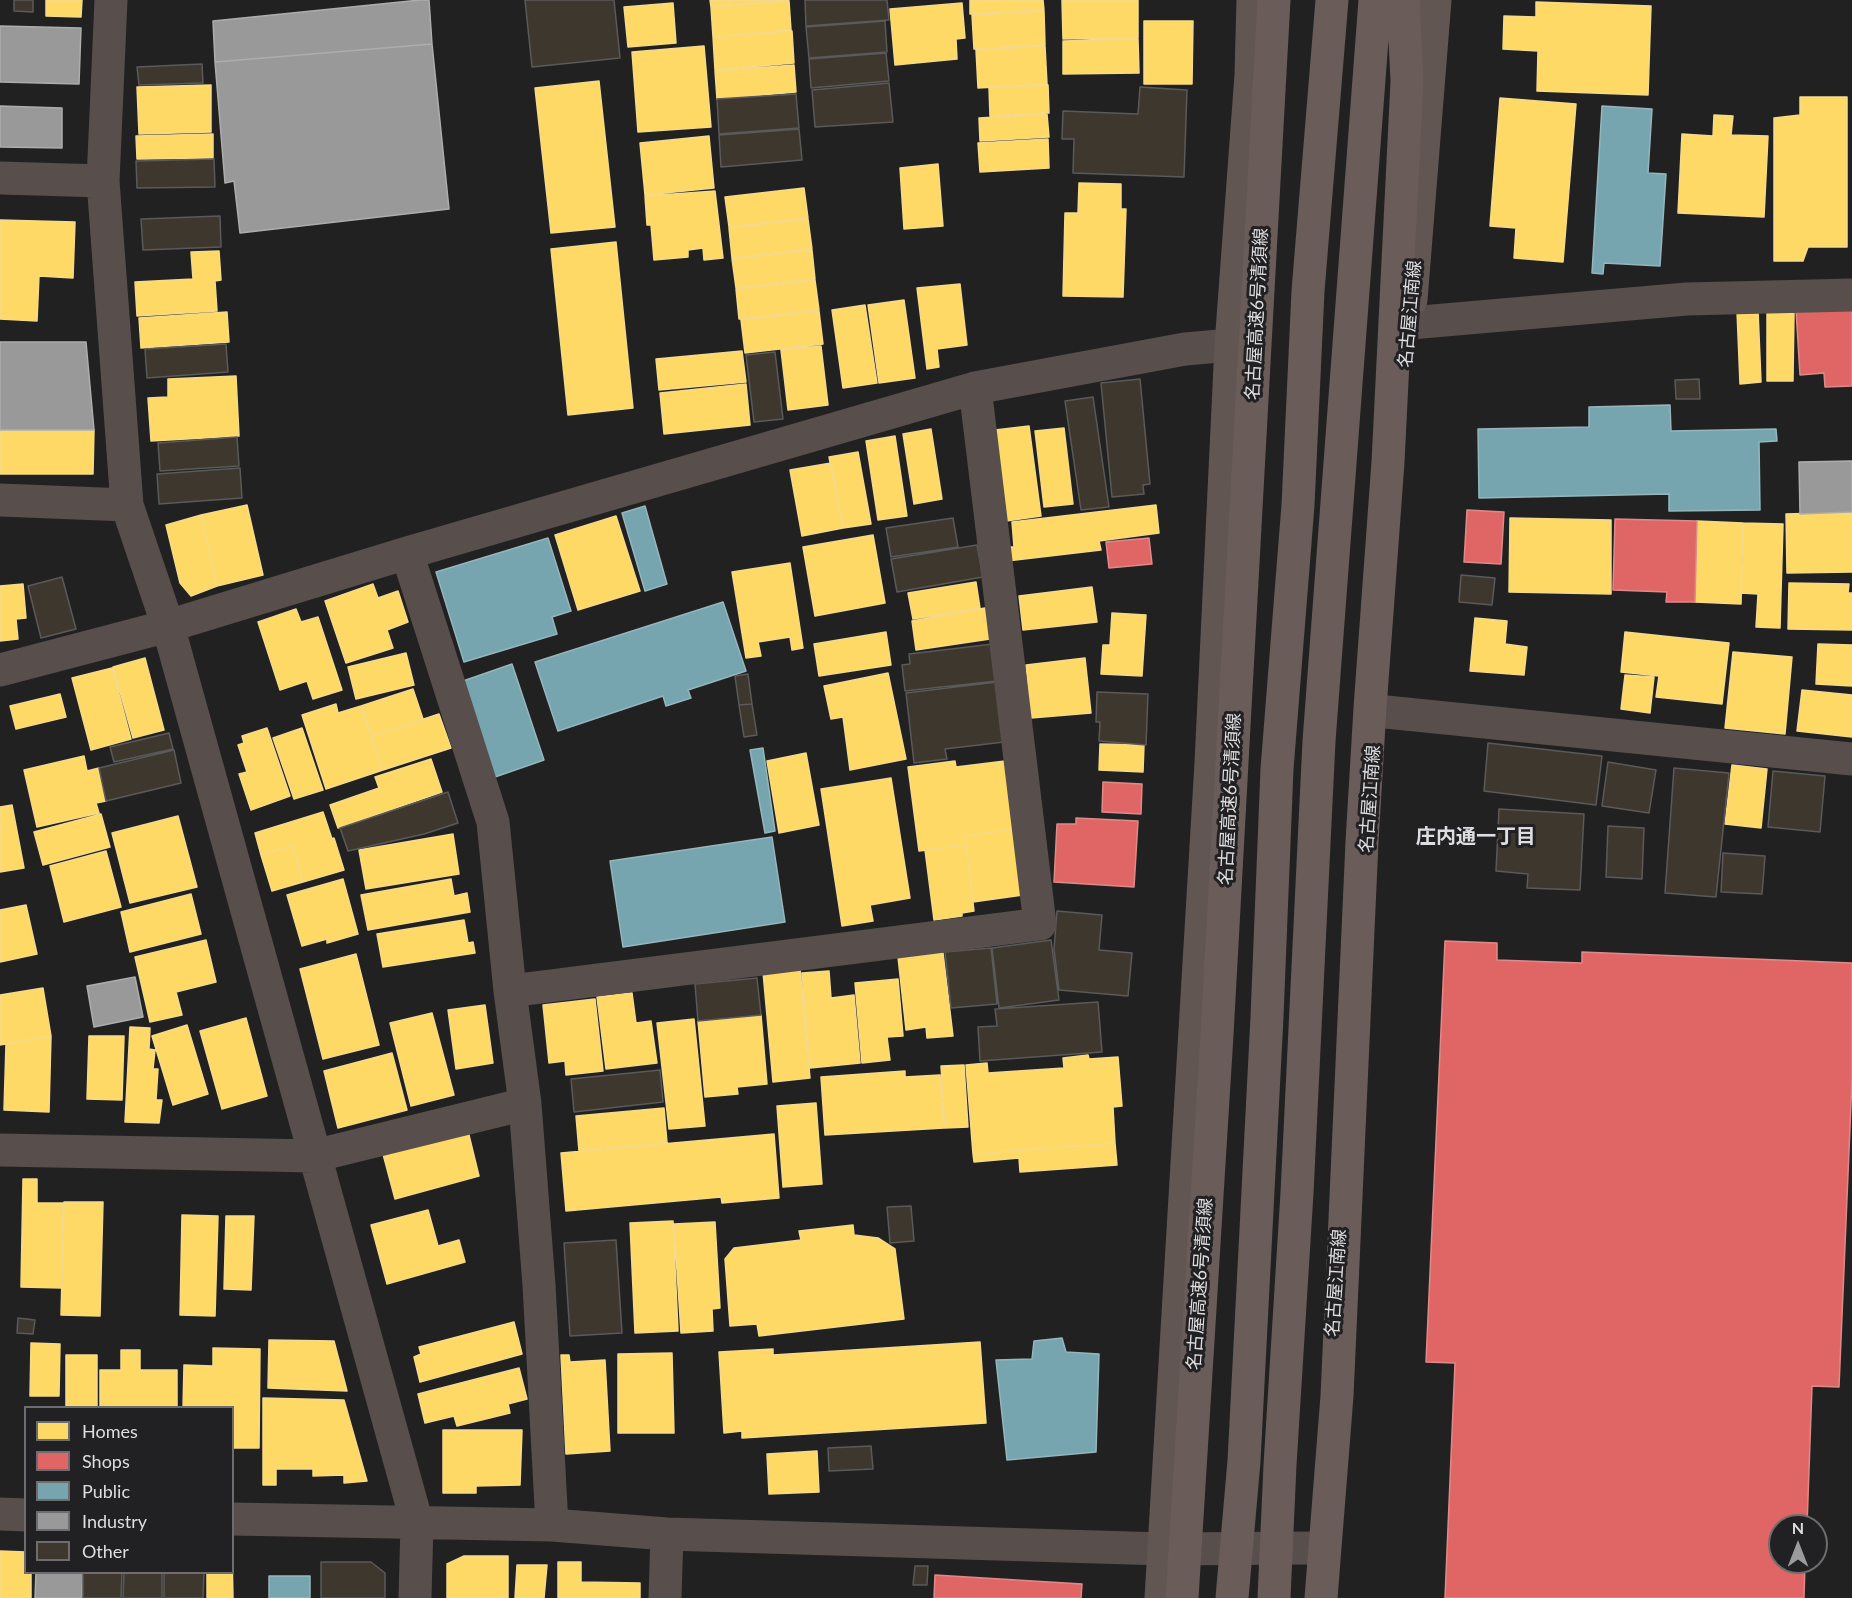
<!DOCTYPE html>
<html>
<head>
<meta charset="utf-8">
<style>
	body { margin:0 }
	#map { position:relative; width:1852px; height:1598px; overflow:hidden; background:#212121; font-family:Lato,sans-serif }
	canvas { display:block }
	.legend { position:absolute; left:24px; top:1406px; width:210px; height:168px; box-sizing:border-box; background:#212022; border:2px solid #6d6c6e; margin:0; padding:8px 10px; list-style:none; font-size:18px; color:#dedddf }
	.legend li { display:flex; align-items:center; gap:12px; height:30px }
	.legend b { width:30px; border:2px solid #6d6c6e }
	.north { position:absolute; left:1768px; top:1514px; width:60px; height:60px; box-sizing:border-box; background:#212022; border:2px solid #6d6c6e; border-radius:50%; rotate:0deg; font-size:16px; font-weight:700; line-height:24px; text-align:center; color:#dedddf }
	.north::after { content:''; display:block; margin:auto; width:21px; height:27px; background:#9c9b9c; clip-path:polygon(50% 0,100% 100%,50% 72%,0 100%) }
</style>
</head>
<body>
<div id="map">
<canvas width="1852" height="1598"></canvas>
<ul class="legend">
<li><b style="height:16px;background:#ffd966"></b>Homes</li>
<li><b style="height:16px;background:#e06666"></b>Shops</li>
<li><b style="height:16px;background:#76a5af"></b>Public</li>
<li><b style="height:16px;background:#999"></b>Industry</li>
<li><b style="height:16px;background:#3e372d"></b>Other</li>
</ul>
<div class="north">N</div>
</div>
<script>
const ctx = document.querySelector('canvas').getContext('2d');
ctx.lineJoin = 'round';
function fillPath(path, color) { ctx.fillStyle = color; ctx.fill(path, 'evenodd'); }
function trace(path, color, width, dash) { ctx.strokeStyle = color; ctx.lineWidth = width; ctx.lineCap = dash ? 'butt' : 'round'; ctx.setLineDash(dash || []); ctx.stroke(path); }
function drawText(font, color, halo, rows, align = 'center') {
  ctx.font = font + ' Lato,"Noto Sans JP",sans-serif'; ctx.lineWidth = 6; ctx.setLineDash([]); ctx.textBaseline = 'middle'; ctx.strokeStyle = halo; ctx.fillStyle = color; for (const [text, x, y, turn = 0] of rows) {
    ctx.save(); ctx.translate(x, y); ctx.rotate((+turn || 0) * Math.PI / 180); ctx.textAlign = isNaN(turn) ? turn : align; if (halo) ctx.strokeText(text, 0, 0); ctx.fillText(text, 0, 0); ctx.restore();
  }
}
const homes = new Path2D(`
	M46,0H82L81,17L46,16Z
	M710,0H789L711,7Z
	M970,0H1043L1044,10L970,14Z
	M1062,0H1138V38L1063,39Z
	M789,1L791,30L713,37L711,7Z
	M1536,2L1651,6L1648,95L1537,91L1538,51L1503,49L1504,16L1536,17Z
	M673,3L676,43L628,47L624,7Z
	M962,3L965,38L956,39L957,59L895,65L890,9Z
	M1044,11L1045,45L974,49L972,15Z
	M1144,21H1193L1192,84H1144Z
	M792,31L794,63L715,70L713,37Z
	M1138,39L1139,73L1063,74V41Z
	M704,46L711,127L638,132L632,52Z
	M1045,46L1047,84L978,88L976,50Z
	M794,65L796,92L717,99L715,71Z
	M599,81L615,227L551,233L535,88Z
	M211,85V132L139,134L137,87Z
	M1048,85L1049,113L990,116L989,88Z
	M1800,97H1847V247H1808L1803,261H1774V118L1800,115Z
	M1500,98L1576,104L1563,262L1514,258L1516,228L1490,226Z
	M1047,114L1049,137L980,141L979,118Z
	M1714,115L1733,116L1731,135L1768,136L1764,217L1678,213L1682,134L1713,136Z
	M213,134V158L137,159L136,136Z
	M709,136L714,188L645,195L640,143Z
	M1048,139L1049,168L980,172L978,143Z
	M938,164L943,226L904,229L900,168Z
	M1079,183L1121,184V209H1126L1123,297L1063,296L1065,213H1078Z
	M804,188L808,218L729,227L725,197Z
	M715,191L723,258L704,260L703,248L688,250V257L654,260L651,225H647L645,196Z
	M808,219L812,249L732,258L729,228Z
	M0,220L75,222L73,278L39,276L37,321L0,319Z
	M616,242L633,408L568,415L551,249Z
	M812,250L815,279L736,288L732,259Z
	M219,251L221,280L215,281L217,311L137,316L135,282L193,279L191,252Z
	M815,280L819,310L739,319L736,289Z
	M960,284L967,345L937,349L939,367L927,369L917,288Z
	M904,300L915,378L879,383L868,305Z
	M865,305L877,383L843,388L832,310Z
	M1758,310L1761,382L1740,384L1737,311Z
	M819,311L823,344L745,353L741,320Z
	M227,312L229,342L141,348L139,318Z
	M1767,313H1794L1793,381H1767Z
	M821,346L828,405L788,410L781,350Z
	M742,351L746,382L659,390L656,359Z
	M236,376L239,436L151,441L148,398L168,397V379Z
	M746,384L750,425L664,434L660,393Z
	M1029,426L1041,516L1006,521L995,430Z
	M1064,428L1073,504L1044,507L1035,431Z
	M931,429L942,499L914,504L903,434Z
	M0,430H94L93,474H0Z
	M895,436L907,516L878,520L866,441Z
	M858,452L871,524L843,528L829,457Z
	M831,463L843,528L802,536L790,470Z
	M247,505L263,575L217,586L201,515Z
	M1156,505L1159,533L1099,541L1101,550L1007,561L1006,547H1014L1012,522Z
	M1852,512V572L1787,573L1786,514Z
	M201,515L217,586L191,596L180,583L166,525Z
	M616,516L640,591L578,610L555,535Z
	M1510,518L1611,520V594L1509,592Z
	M1697,521L1743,523L1741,604L1695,602Z
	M1743,523L1783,524L1780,628L1756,627L1758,594L1741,593Z
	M873,535L885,603L815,616L803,547Z
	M790,563L803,648L792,650L790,637L758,642L761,656L746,658L732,572Z
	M976,582L980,608L913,619L908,593Z
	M1789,583L1849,584L1848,593H1852V630L1788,629Z
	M23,584L26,618L16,619L18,639L0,641V586Z
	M373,584L378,598L398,591L408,622L387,630L393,648L346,663L325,601Z
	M1092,587L1097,622L1023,630L1019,596Z
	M985,608L990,639L916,650L912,621Z
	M296,609L301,622L318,617L342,690L313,699L307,681L280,690L258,622Z
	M1112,613L1146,615L1142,676L1101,674L1103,645H1110Z
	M1475,618L1507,621L1505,644L1527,647L1524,675L1470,671Z
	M886,632L891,665L819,676L814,644Z
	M1625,632L1729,643L1722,704L1656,697L1659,676L1621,672Z
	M1818,644L1852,645V686L1816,684Z
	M1733,652L1792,657L1785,734L1725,728Z
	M406,653L414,685L356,699L348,667Z
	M145,658L164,730L133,738L113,667Z
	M1085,658L1091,713L1031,718L1026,665Z
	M112,668L131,739L91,750L72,678Z
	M888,673L906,759L850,770L843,717L831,719L824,686Z
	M1625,675L1654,677L1650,713L1621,709Z
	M413,689L423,719L372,736L361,706Z
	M1802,690L1852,695V737L1797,731Z
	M60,694L66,717L16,729L10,706Z
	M336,704L338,713L361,706L383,770L326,789L302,715Z
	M439,714L451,748L383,770L372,736Z
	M267,728L290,796L251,810L239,774L247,772L238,745L244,743L242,736Z
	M302,728L323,790L294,799L273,738Z
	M1100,744L1144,745L1143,772L1099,770Z
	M806,753L819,825L779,833L767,761Z
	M84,756L87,771L99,768L106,801L96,803L99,813L37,827L24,770Z
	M431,759L442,792L338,828L330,805L379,788L375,777Z
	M955,761L956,767L1005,761L1014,829L965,836L966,845L919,851L908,767Z
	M1732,765L1767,769L1761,828L1725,824Z
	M891,778L910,898L870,905L873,921L842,926L821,789Z
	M12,805L24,868L0,872V807Z
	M323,812L332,839L334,838L344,870L303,882L292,846L261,855L255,833Z
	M101,814L110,847L43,865L34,832Z
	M178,816L197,887L130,903L112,833Z
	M1014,829L1023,895L973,902L965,836Z
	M453,834L459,874L366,889L359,850Z
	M966,845L974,911L962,913V916L934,920L925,850Z
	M292,846L303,882L272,891L261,855Z
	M106,851L121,907L64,922L50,866Z
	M343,879L358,934L327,943V939L302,946L287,895Z
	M451,879L454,896L467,893L470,912L368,930L361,895Z
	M191,894L201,934L130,952L121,912Z
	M26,905L37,954L0,962V910Z
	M464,920L468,943L473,942L475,953L383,967L377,934Z
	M206,940L216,982L176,992L182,1015L150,1022L135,957Z
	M943,953L953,1036L927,1038L926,1027L906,1030L898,957Z
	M356,954L379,1045L323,1059L300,969Z
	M800,969L810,1078L773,1082L763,972Z
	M829,971L831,998L854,995L860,1063L810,1068L802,973Z
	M898,979L903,1036L887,1037L890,1060L862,1063L855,983Z
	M43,988L51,1036L0,1045V995Z
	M632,993L636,1023L651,1021L657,1063L606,1069L597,997Z
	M595,999L603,1071L566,1075L565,1061L549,1063L543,1005Z
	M485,1005L493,1063L456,1069L448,1010Z
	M432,1013L454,1095L411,1106L390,1023Z
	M761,1015L767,1084L737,1087L738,1094L705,1097L698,1021Z
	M246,1018L267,1096L222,1109L200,1031Z
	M694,1019L705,1126L669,1129L657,1023Z
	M187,1025L208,1094L173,1105L152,1036Z
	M130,1027L150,1028L149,1049L155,1050L153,1069H158L156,1100H162L159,1123L125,1122Z
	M51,1036L49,1112L4,1110L6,1044Z
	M89,1036H124L122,1100L87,1099Z
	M392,1053L407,1110L338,1128L324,1071Z
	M1088,1055L1089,1059L1118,1057L1122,1106L1113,1107L1115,1143L973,1154L966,1065L987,1063L988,1073L1064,1068L1063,1058Z
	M964,1065L968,1127L945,1128L941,1066Z
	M905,1071V1077L940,1075L944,1128L825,1135L821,1077Z
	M816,1103L822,1184L783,1187L777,1106Z
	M664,1108L667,1143L579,1151L576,1116Z
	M468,1131L479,1176L395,1199L383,1154Z
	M774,1134L779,1198L722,1203L721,1197L566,1211L561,1153Z
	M1115,1143L1117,1165L1020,1172L1019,1158L974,1162L973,1154Z
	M23,1179H37V1203H63L62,1288L21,1287Z
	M64,1202H103L100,1316L61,1315Z
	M428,1210L438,1246L459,1240L465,1262L387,1284L371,1225Z
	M182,1215L218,1216L215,1316L180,1315Z
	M226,1216H254L251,1290L224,1289Z
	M673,1221L678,1331L635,1333L630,1223Z
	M715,1222L720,1308L712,1309L713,1331L681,1333L674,1224Z
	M853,1225L854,1235L878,1238L895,1249L904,1319L759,1336L757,1324L730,1326L725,1259L734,1248L801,1240L799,1231Z
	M514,1322L522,1354L420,1382L414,1357L421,1354L419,1347Z
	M269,1340L334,1341L347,1391L268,1388Z
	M980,1342L986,1423L742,1438V1431L724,1433L719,1352L773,1349V1355Z
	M31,1343L60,1344L59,1396H30Z
	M213,1348L260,1349L259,1448H232V1408H183L184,1365L213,1366Z
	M121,1350H140V1370H177V1408H100V1370H121Z
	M672,1353L674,1433H618V1354Z
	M66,1355H97V1408H66Z
	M561,1355H569L570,1362L605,1360L610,1451L566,1454Z
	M519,1368L527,1399L508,1404L510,1413L457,1426L454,1416L425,1423L418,1394Z
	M263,1398L344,1400L367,1481L344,1483V1475L313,1476V1469H276V1485H263Z
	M443,1430H522L520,1485L476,1486V1493H443Z
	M817,1451L819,1492L769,1494L767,1454Z
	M0,1551L26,1552V1572H31V1598H0Z
	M232,1552L233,1598H207V1572H232Z
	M464,1556H508V1598H447V1564Z
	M558,1562H581V1582L640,1583V1598H558Z
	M517,1565H547L544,1598H515Z`);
const shops = new Path2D(`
	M1852,306V386L1825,387L1824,373L1800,375L1796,310Z
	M1467,510L1504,512L1501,564L1464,562Z
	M1615,519L1697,521L1695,602H1666L1667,592L1613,590Z
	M1149,538L1152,564L1109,568L1106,542Z
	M1103,782L1142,784L1141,814L1102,812Z
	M1076,818L1138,821L1134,887L1054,882L1057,824H1076Z
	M1445,941L1497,943V960L1582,963V952L1852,963V1080L1839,1387L1812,1386L1807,1526H1780V1562H1805L1804,1598H1445L1455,1363L1426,1362Z
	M935,1575L1082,1584L1081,1598H934Z`);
const public = new Path2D(`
	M1602,106L1652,109L1648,173L1666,174L1660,266L1604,263L1603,274L1592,273Z
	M1670,405L1671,431L1776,429L1777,441L1759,442L1760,510L1669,511V494L1479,498L1478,429L1589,427V407Z
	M645,506L667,584L645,591L622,513Z
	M548,538L571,611L552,617L557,634L464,662L436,572Z
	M723,602L746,671L688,690L691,698L666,706L663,696L558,731L535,662Z
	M512,664L544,760L495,777L463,681Z
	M763,748L775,831L765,833L750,750Z
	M772,837L785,922L623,947L610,861Z
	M1062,1338L1066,1352L1099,1354L1096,1452L1007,1460L996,1360L1032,1359L1034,1341Z
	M269,1576H310V1598H269Z`);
const industry = new Path2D(`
	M420,0H429L432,44L215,62L213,21Z
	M0,26L81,28L79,84L0,82Z
	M432,44L449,209L240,233L234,181L225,183L215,62Z
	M0,106L62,108V148L0,147Z
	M0,342H86L94,430H0Z
	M1852,461V512L1800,514L1799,462Z
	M135,977L143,1017L94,1027L87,986Z
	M36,1572H83L82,1598H35Z`);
const building = new Path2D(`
	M14,0H33V12L14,11Z
	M525,0H614L620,58L532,67Z
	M805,0H887L889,20L806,26Z
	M885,21L887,52L809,58L806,27Z
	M886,53L889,81L811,88L809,59Z
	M202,64L203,83L139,85L137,67Z
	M889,83L893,122L815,127L812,90Z
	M1140,87L1187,90L1184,177L1073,173L1074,139H1062L1063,111L1138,114Z
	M796,94L799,128L719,134L717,99Z
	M799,129L802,160L721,167L719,135Z
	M214,159L215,187L137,188L136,161Z
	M220,216L221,247L143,250L141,219Z
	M226,344L228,372L147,378L145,349Z
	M775,352L783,419L754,422L746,355Z
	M1140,379L1150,484L1143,485L1144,494L1112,497L1101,383Z
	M1699,379L1700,399H1676L1675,380Z
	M1093,397L1109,507L1081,510L1065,401Z
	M237,437L239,466L160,471L158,443Z
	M240,468L242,498L159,504L157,474Z
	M953,518L958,547L891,557L886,528Z
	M977,545L983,577L897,592L891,559Z
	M1461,575L1495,578L1492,605L1459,602Z
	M62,577L76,629L41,638L28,586Z
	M993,644L997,681L905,691L902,665L910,664L909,654Z
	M748,674L752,704L739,705L735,676Z
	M997,682L1004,742L945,749L947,759L914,763L906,693Z
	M1097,692L1148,694L1146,745L1099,741L1100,722H1096Z
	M752,704L757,735L744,737L739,705Z
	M169,733L173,749L114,762L110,747Z
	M1488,743L1602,756L1596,805L1484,791Z
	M174,750L181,783L106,801L99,768Z
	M1608,762L1656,770L1649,813L1602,806Z
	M1674,768L1729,773L1716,897L1665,893Z
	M1773,771L1825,776L1820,832L1768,827Z
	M448,792L458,823L424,834L348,851L340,828Z
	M1499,809L1584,814L1580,890L1527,888L1528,874L1496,871Z
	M1608,826L1644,828L1642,879L1606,877Z
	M1723,853L1765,856L1762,894L1721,892Z
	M1057,911L1102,915L1099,950L1132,953L1128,996L1059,990L1054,949Z
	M1051,940L1059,1000L999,1008L992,948Z
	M991,948L997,1004L951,1008L945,952Z
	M757,978L761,1015L698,1021L695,984Z
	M1098,1002L1102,1052L980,1061L978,1027L997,1026L995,1009Z
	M660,1070L663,1102L574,1112L571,1079Z
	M911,1206L914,1241L890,1243L887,1207Z
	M616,1240L622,1333L570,1336L564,1243Z
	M18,1318L35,1320L33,1334L17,1333Z
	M871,1446L873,1469L829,1471L828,1448Z
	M321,1562H371L385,1573V1598H321Z
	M915,1566H928L927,1585H913Z
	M83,1572H122L121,1598H83Z
	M124,1572H162V1598H123Z
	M164,1572H204L203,1598H164Z`);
const street = new Path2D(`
	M111,0L103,181L127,505L168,626L417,1523L415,1598
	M0,178L103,181
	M1410,323L1687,299L1852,295
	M0,500L127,505
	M407,553L493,822L510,991L525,1104L539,1285L552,1525
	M0,670L168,626L407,553L975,388L1185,349L1231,345
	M1376,711L1852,759
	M510,991L1040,924L975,388
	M0,1150L314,1156L525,1104
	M0,1514L26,1515
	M232,1519L552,1525L667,1534L1163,1549L1317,1548
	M665,1598L667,1534`);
const primary = new Path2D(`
	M1411,300L1435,0
	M1161,1598L1211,763L1231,345L1251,75L1253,0`);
const highway = new Path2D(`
	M1182,1598L1217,1035L1274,0
	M1232,1598L1244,1461L1267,1017L1277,769L1298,505L1308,291L1332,0
	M1274,1598L1280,1465L1297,1193L1319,741L1375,0
	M1321,1598L1337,1396L1362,842L1370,708L1388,462L1407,81L1403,0`);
const streetNames = [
	["名古屋高速6号清須線",1257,314,-87],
	["名古屋江南線",1410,314,-85],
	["名古屋高速6号清須線",1230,799,-87],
	["名古屋江南線",1370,799,-86],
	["名古屋江南線",1336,1283,-86],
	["名古屋高速6号清須線",1200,1284,-86]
];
const neighbourhoodNames = [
	["庄内通一丁目",1476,837]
];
fillPath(homes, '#ffd966');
trace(homes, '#f5da8a', 1.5);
fillPath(shops, '#e06666');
trace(shops, '#df8a8a', 1.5);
fillPath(public, '#76a5af');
trace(public, '#95b6bd', 1.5);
fillPath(industry, '#999');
trace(industry, '#aeadae', 1.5);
fillPath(building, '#3e372d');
trace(building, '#5b5a5a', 1.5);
trace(street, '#584e4c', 33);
trace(primary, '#625653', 33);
trace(highway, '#695c59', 33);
drawText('18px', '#dedddf', '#212022', streetNames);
drawText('bold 20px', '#dedddf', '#212022', neighbourhoodNames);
</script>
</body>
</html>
